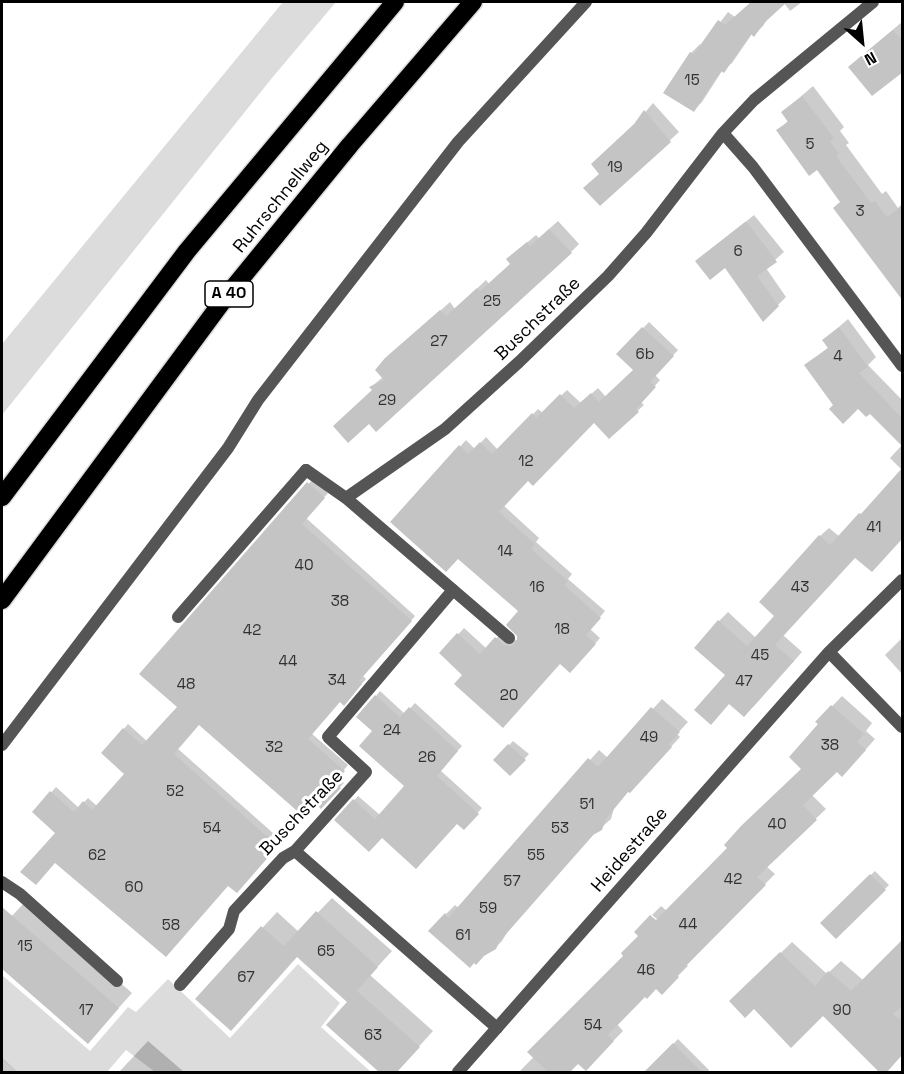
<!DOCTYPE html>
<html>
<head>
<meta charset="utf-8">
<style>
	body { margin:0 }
	#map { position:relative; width:904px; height:1074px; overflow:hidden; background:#fff; font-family:"Space Grotesk",sans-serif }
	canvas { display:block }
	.frame { position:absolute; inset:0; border:3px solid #000; pointer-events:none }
	.north { position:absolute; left:832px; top:12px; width:60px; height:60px; -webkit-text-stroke:4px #fff; paint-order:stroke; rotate:153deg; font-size:16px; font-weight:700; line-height:24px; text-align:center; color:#000 }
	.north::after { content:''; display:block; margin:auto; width:21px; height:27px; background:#000; clip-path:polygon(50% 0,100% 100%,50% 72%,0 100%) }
</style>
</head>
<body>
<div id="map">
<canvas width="904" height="1074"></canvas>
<div class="frame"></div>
<div class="north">N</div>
</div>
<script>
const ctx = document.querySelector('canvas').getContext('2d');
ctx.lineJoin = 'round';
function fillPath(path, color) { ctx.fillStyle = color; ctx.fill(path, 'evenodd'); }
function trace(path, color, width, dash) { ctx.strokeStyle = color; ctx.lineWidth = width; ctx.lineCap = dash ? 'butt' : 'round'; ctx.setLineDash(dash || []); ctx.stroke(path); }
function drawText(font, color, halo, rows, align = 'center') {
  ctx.font = font + ' "Space Grotesk",sans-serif'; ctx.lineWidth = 6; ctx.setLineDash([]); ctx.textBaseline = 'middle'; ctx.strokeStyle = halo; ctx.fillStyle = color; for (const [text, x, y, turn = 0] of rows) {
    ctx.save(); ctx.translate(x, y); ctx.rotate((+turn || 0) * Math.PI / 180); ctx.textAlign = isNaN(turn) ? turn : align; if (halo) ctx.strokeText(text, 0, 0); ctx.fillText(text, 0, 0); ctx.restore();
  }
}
const green = new Path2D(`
	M283,2H336L272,78L2,415V344Z
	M298,964L340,1003L321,1027L371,1072H155L126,1050L107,1072H18L2,1059V975L90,1051L128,1007L136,1012L168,979L230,1038Z`);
const shadow = new Path2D(`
	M752,2H802L790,11L784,3L770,15L763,26L754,35L752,34L732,63L722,71L702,102L693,111L691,53L700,44L702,46L728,12L735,17Z
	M902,22V65L850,67L859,58Z
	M813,86L844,127L840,131L849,143L846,145L882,194L886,191L898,208L902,204V299L842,202L817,168L778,130L789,120L783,112Z
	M653,103L679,132L600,204L636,123Z
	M754,215L784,252L766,268L786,297L763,320L725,265L697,261Z
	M558,221L579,244L571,252L374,390L371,387L383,377L396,350L450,302L455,309L486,280L489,284L512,263L517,251L536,235L539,238Z
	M848,319L876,357L868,365L902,400V445L870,412L858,407L835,405L806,366L829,347L824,340Z
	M649,322L678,350L655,375L660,380L641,402L644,405L609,437L594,421L528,479L503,505L539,538L536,542L572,574L568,579L605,611L590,629L600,638L576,666L560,663L464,675L441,653L464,628L487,649L502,632L510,639L518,640L520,611L458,557L392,522L466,440L475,449L486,437L498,450L538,409L543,413L567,390L581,403L598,388L606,397L635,370L618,354Z
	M902,445V522L856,556L783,635L802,652L753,707L727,675L719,621L728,612L756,638L776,616L820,536L829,528L840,537L902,470L890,458Z
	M313,479L328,493L306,518L415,616L363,676L366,679L348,699L340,701L311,733L348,765L338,777L344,783L321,807L199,723L177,748L282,841L241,887L57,833L34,812L56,787L79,808L88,798L97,806L126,773L124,729L128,724L148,742L179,707L141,674Z
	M902,638V674L885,655Z
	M380,691L405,714L415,703L462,746L440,770L482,808L464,828L457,822L382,836L336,820L358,796L380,815L406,786L375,731L376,696Z
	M842,696L872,723L866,731L875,739L852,765L837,770L812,795L826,809L766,866L775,874L686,964L688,966L662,992L656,987L645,995L617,1024L623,1031L586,1069L578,1062L568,1072H519L663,924L652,915L661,906L667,911L803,769L820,724L817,722Z
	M662,699L688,722L677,734L680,737L639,782L629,790L614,808L611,819L595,833L508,931L502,941L492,951L485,954L446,914L455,905L459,908L599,750L608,758Z
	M513,741L529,754L510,774L495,760Z
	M875,871L889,885L836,937L822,923Z
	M332,898L392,951L370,975L433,1031L396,1072H381L328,1025L349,1002L297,956L197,999L277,912L299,932Z
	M26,901L132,993L88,1042L2,967V914L8,920Z
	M902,941V1054L886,1072H882L823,1014L754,1007L732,1001L792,942L827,974L841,961L863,980Z
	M678,1039L709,1070L707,1072H653L650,1069Z
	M148,1041L184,1072H119Z
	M3,1059L18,1072H2Z`);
const building = new Path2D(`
	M751,2H787L763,24L754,37L751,34L724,73L721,71L694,112L663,93L690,52L694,54L718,20L725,25Z
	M893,30L903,41V72L872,96L848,67Z
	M802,96L834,138L830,141L839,154L836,156L871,203L875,201L887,217L903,205V301L833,208L840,202L817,170L809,176L776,130L788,122L781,112Z
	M644,110L671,142L600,206L583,188L599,174L591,164L634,124Z
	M745,222H747L777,262L757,276L779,306L763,322L725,268L710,280L695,261Z
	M549,229L572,253L376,432L369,424L348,443L333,426L372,390L369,387L384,380L375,370L385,358L440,310L446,316L477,288L480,291L510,264L506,259L527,242L530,246Z
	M642,327L674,356L650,382L656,387L636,409L639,412L609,439L594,423L533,486L528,481L499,512L535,544L531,549L568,581L564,585L601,618L586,635L596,644L570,673L560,664L503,728L454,684L462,675L439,653L457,633L480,654L495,637L504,645L512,646L517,640V636L506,625L518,611L458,559L446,572L390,522L459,445L468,454L480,442L492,454L532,413L536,418L560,394L574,408L591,393L599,402L633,370L616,354Z
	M839,327L868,367L859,373L903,419V447L870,414L866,417L858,409L843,424L829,409L833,405L804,365L828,348L822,340Z
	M903,467V538L872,572L855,558L775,645L794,661L744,717L729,704L711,725L694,710L725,675L694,648L718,620L747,646L774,616L759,602L819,535L830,545L859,513L861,514Z
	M307,482L325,498L302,524L412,621L359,681L362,684L344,706L340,702L308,739L345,771L335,783L341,788L321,809L316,804L304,817L199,725L174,754L278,846L237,893L228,886L166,957L55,863L36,885L20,872L55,833L32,812L50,791L74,812L83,801L92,810L124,774L101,753L123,728L142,745L177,707L139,674Z
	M375,695L400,717L409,707L458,751L437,776L479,814L464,830L457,824L416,869L382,838L369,852L334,820L353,799L375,819L404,786L359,746L372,731L356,717Z
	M831,705L864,734L857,742L866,750L842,777L837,772L803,805L817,820L757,877L766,885L677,975L679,977L662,995L656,989L647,999L645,997L608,1035L614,1041L586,1071L578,1064L570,1072H548L527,1052L623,956L621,953L638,936L634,932L650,915L656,920L727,848L724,845L741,826L801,769L789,757L818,724L815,722Z
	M651,707L680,732L669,744L672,747L630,793L628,792L606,819L602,830L593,835L557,876L499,942L496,949L484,956L476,965L474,963L470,968L428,931L445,913L449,917L588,758L598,767Z
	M508,744L526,760L510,776L493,760Z
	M870,874L886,890L836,939L820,923Z
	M2,907L119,1008L88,1044L2,969Z
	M316,911L378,967L357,991L420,1047L397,1072H379L326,1025L347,1002L297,957L231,1031L195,999L261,926L288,950L284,946Z
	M903,939V1005L893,1014L903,1022V1054L887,1072H879L823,1016L791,1048L754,1009L745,1018L729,1001L780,952L815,986L828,971L851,991Z
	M673,1043L702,1072H644Z`);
const service = new Path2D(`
	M178,617L306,470
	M2,745L228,448L258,400L458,142L586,2
	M295,851L497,1028
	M2,882L20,894L117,981
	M180,985L229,929L234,911L283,858L295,851L366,772L328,737L453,590`);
const minor = new Path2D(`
	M723,133L753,167L902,366
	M306,470L346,498L509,638
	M346,498L445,429L519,362L608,276L646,233L723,133L754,100L873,2
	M829,652L902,727
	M458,1072L829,652L902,580`);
const motorway = new Path2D(`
	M2,497L187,251L395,2
	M2,600L225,298L350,145L473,2`);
const numberNames = [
	["15",692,81],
	["5",810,145],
	["19",615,168],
	["3",860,212],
	["6",738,252],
	["25",492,302],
	["27",439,342],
	["6b",645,355],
	["4",838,357],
	["29",387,401],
	["12",526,462],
	["41",874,528],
	["14",505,552],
	["40",304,566],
	["16",537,588],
	["43",800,588],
	["38",340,602],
	["18",562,630],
	["42",252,631],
	["45",760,656],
	["44",288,662],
	["34",337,681],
	["47",744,682],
	["48",186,685],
	["20",509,696],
	["24",392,731],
	["49",649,738],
	["38",830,746],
	["32",274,748],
	["26",427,758],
	["52",175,792],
	["51",587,805],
	["40",777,825],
	["54",212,829],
	["53",560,829],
	["62",97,856],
	["55",536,856],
	["42",733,880],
	["57",512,882],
	["60",134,888],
	["59",488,909],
	["44",688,925],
	["58",171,926],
	["61",463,936],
	["15",25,947],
	["65",326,952],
	["46",646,971],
	["67",246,978],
	["17",86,1011],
	["90",842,1011],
	["54",593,1026],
	["63",373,1036]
];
const shields = [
	[229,294,48]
];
const shieldNames = [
	["A 40",229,294]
];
const streetNames = [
	["Ruhrschnellweg",281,197,-51],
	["Buschstraße",538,319,-44],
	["Buschstraße",302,813,-46],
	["Heidestraße",630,850,-49]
];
fillPath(green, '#dcdcdc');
fillPath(shadow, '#0003');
fillPath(building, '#c4c4c4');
trace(motorway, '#dbdbdb', 21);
trace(service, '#555', 12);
trace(minor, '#555', 12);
trace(motorway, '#000', 18);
drawText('15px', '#313131', null, numberNames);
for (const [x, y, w] of shields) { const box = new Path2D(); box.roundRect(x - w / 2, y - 13, w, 26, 4.5); ctx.fillStyle = '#fff'; ctx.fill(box); trace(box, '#000', 1.5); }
drawText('bold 16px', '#000', null, shieldNames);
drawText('18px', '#000', '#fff', streetNames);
</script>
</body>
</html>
